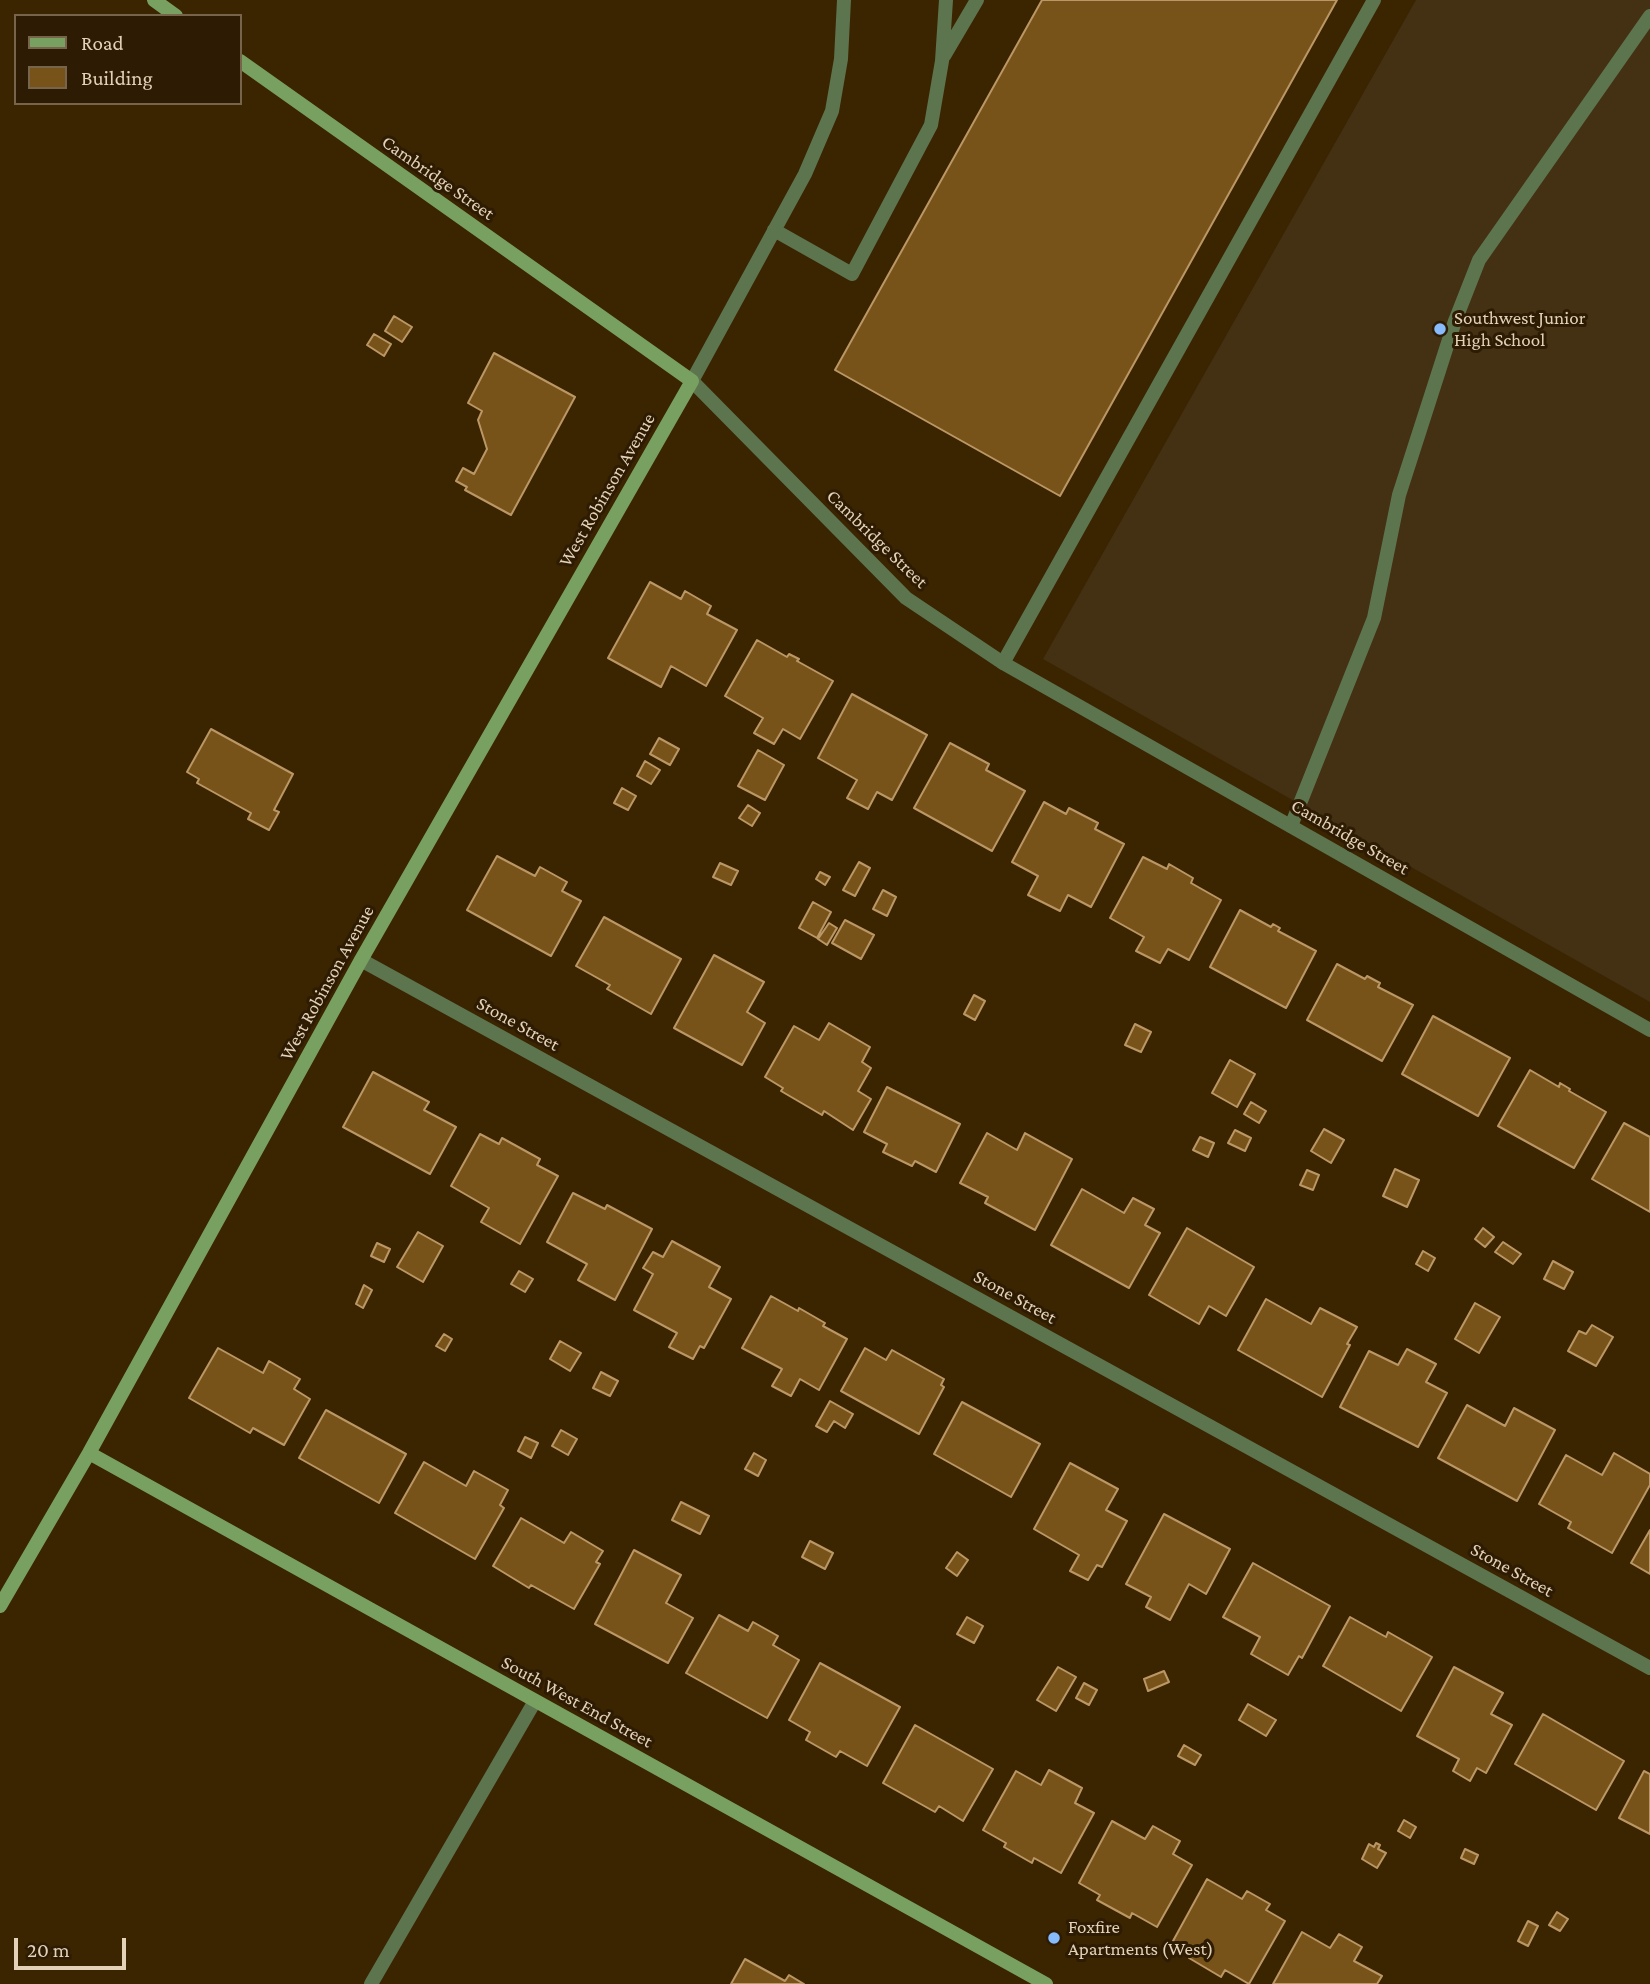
<!DOCTYPE html>
<html>
<head>
<meta charset="utf-8">
<style>
	body { margin:0 }
	#map { position:relative; width:1650px; height:1984px; overflow:hidden; background:#3b2400; font-family:"Crimson Pro",serif }
	canvas { display:block }
	.legend { position:absolute; left:14px; top:14px; width:228px; height:91px; box-sizing:border-box; background:#2d1c03; border:2px solid #76644b; margin:0; padding:9px 12px; list-style:none; font-size:21px; color:#e3d1b8 }
	.legend li { display:flex; align-items:center; gap:14px; height:35px }
	.legend b { width:35px; border:2px solid #76644b }
	.scale { position:absolute; left:14px; top:1938px; width:112px; height:32px; box-sizing:border-box; border:4px solid #e3d1b8; border-top:0; padding-left:9px; font-size:21px; line-height:24px; white-space:nowrap; color:#e3d1b8; -webkit-text-stroke:5px #2d1c03; paint-order:stroke }
</style>
</head>
<body>
<div id="map">
<canvas width="1650" height="1984"></canvas>
<ul class="legend">
<li><b style="height:9px;background:#78a061"></b>Road</li>
<li><b style="height:19px;background:#775319"></b>Building</li>
</ul>
<div class="scale">20 m</div>
</div>
<script>
const ctx = document.querySelector('canvas').getContext('2d');
ctx.lineJoin = 'round';
function fillPath(path, color) { ctx.fillStyle = color; ctx.fill(path, 'evenodd'); }
function trace(path, color, width, dash) { ctx.strokeStyle = color; ctx.lineWidth = width; ctx.lineCap = dash ? 'butt' : 'round'; ctx.setLineDash(dash || []); ctx.stroke(path); }
function drawText(font, color, halo, rows, align = 'center') {
  ctx.font = font + ' "Crimson Pro",serif'; ctx.lineWidth = 6; ctx.setLineDash([]); ctx.textBaseline = 'middle'; ctx.strokeStyle = halo; ctx.fillStyle = color; for (const [text, x, y, turn = 0] of rows) {
    ctx.save(); ctx.translate(x, y); ctx.rotate((+turn || 0) * Math.PI / 180); ctx.textAlign = isNaN(turn) ? turn : align; if (halo) ctx.strokeText(text, 0, 0); ctx.fillText(text, 0, 0); ctx.restore();
  }
}
const built = new Path2D(`
	M1416,0H1650V1002L1043,659Z`);
const building = new Path2D(`
	M1042,0H1337L1060,496L835,370Z
	M394,316L412,327L402,342L385,331Z
	M374,334L391,344L384,356L367,345Z
	M494,353L575,397L511,515L465,490L467,487L456,481L463,468L474,474L487,449L478,420L482,411L468,403Z
	M650,582L681,599L685,591L711,606L707,614L737,630L706,686L671,666L661,687L608,658Z
	M757,640L787,657L789,654L799,659L797,661L833,681L800,739L783,729L774,744L754,733L763,718L725,696Z
	M852,694L927,735L892,800L877,792L868,809L847,798L857,780L818,758Z
	M211,729L293,774L274,810L279,812L269,830L248,819L251,813L197,783L199,779L187,772Z
	M659,738L679,749L670,765L650,754Z
	M950,743L989,764L986,770L1025,791L992,851L914,808Z
	M758,750L784,765L765,800L738,786Z
	M645,761L660,770L651,784L637,776Z
	M622,788L636,796L628,810L614,803Z
	M1044,802L1066,814L1069,808L1098,823L1095,829L1124,844L1091,907L1068,895L1060,911L1028,895L1038,876L1012,862Z
	M748,805L760,813L752,826L739,818Z
	M497,856L535,876L540,867L567,882L562,891L581,901L551,956L467,910Z
	M1143,857L1167,869L1169,864L1193,878L1191,883L1221,900L1189,960L1168,949L1160,963L1136,951L1144,937L1110,918Z
	M859,862L870,868L855,896L843,890Z
	M720,863L738,871L731,885L713,877Z
	M820,872L830,877L825,885L816,879Z
	M883,890L896,897L887,916L873,909Z
	M813,902L831,912L817,938L799,928Z
	M1240,910L1271,927L1273,924L1280,928L1278,931L1316,951L1286,1008L1210,967Z
	M604,917L681,959L651,1014L607,989L610,985L576,966Z
	M845,920L874,935L861,959L832,943Z
	M829,923L837,928L827,945L818,939Z
	M714,955L764,982L747,1012L765,1023L742,1065L674,1028Z
	M1337,964L1365,979L1367,976L1380,983L1378,987L1413,1005L1382,1061L1307,1020Z
	M974,995L985,1001L975,1020L964,1014Z
	M1433,1016L1510,1058L1478,1116L1402,1074Z
	M829,1023L870,1047L862,1062L871,1068L858,1091L871,1099L853,1130L824,1111L822,1115L781,1091L783,1088L765,1077L794,1026L819,1040Z
	M1135,1024L1151,1032L1141,1052L1125,1045Z
	M1230,1060L1255,1074L1237,1107L1212,1093Z
	M1530,1070L1559,1087L1560,1083L1570,1089L1569,1091L1606,1112L1574,1168L1498,1126Z
	M373,1072L429,1102L424,1110L456,1127L430,1174L343,1127Z
	M887,1087L960,1124L936,1172L915,1161L912,1166L883,1152L887,1144L864,1132Z
	M1251,1102L1266,1111L1259,1123L1244,1114Z
	M1624,1123L1650,1137V1212L1592,1179Z
	M1324,1129L1344,1140L1331,1163L1311,1151Z
	M1235,1130L1251,1138L1245,1151L1228,1143Z
	M987,1133L1017,1150L1025,1133L1072,1159L1035,1230L985,1203L988,1197L960,1183Z
	M480,1134L499,1144L502,1138L540,1159L537,1165L558,1176L520,1244L481,1222L489,1208L451,1186Z
	M1200,1137L1214,1143L1208,1157L1193,1150Z
	M1395,1169L1419,1180L1407,1207L1383,1196Z
	M1307,1170L1319,1175L1313,1190L1300,1185Z
	M1082,1189L1124,1213L1133,1198L1154,1209L1145,1225L1160,1233L1129,1288L1051,1245Z
	M573,1193L605,1209L607,1205L652,1229L615,1300L578,1280L587,1264L547,1242Z
	M1187,1228L1254,1267L1226,1316L1209,1306L1199,1324L1149,1295Z
	M1483,1228L1494,1237L1485,1247L1475,1239Z
	M418,1232L443,1246L423,1282L397,1267Z
	M672,1241L720,1267L709,1287L731,1299L704,1348L700,1346L693,1359L669,1347L677,1333L634,1310L653,1274L643,1268L653,1252L663,1257Z
	M1503,1242L1521,1254L1513,1264L1495,1252Z
	M377,1243L390,1249L384,1262L371,1256Z
	M1423,1251L1435,1258L1428,1271L1416,1264Z
	M1553,1261L1573,1272L1564,1289L1544,1279Z
	M519,1271L533,1279L525,1292L511,1284Z
	M364,1285L372,1290L363,1308L356,1304Z
	M771,1296L798,1311L799,1308L825,1323L823,1326L847,1339L819,1390L800,1379L791,1396L772,1386L782,1369L742,1348Z
	M1266,1299L1311,1324L1320,1308L1357,1327L1347,1344L1350,1345L1322,1397L1238,1350Z
	M1475,1303L1500,1317L1479,1353L1455,1339Z
	M1592,1325L1613,1337L1596,1366L1568,1351L1579,1331L1586,1334Z
	M444,1334L452,1339L445,1351L436,1346Z
	M560,1341L581,1353L570,1371L550,1359Z
	M218,1348L263,1373L269,1361L300,1379L294,1389L310,1399L284,1445L253,1428L250,1433L189,1398Z
	M865,1348L886,1360L892,1350L944,1379L941,1385L944,1387L919,1434L841,1391Z
	M1407,1349L1436,1364L1426,1382L1447,1393L1418,1447L1340,1407L1369,1351L1398,1365Z
	M601,1372L618,1381L610,1396L593,1388Z
	M830,1401L853,1414L845,1428L834,1421L827,1432L816,1426Z
	M962,1402L1040,1444L1011,1497L934,1454Z
	M1467,1405L1505,1426L1514,1408L1555,1430L1517,1501L1438,1458Z
	M326,1410L406,1454L379,1503L299,1458Z
	M561,1430L577,1439L568,1455L552,1446Z
	M525,1437L538,1443L531,1458L518,1451Z
	M754,1453L766,1460L758,1476L745,1469Z
	M1614,1453L1650,1474V1485L1612,1553L1568,1528L1571,1522L1539,1504L1566,1455L1602,1475Z
	M424,1462L466,1486L474,1471L508,1490L500,1505L504,1508L475,1559L395,1513Z
	M1070,1463L1118,1489L1106,1510L1127,1521L1102,1567L1097,1565L1088,1580L1070,1571L1079,1555L1034,1529Z
	M681,1502L709,1516L700,1534L672,1520Z
	M1164,1514L1230,1549L1206,1594L1189,1584L1170,1620L1146,1607L1151,1597L1126,1584Z
	M521,1518L564,1543L571,1532L603,1551L596,1562L600,1564L574,1609L531,1585L529,1588L493,1566Z
	M1650,1530V1574L1631,1563Z
	M810,1541L833,1553L825,1569L802,1557Z
	M634,1550L681,1575L666,1603L693,1618L668,1663L595,1624Z
	M957,1552L968,1560L957,1576L946,1568Z
	M1253,1563L1330,1606L1302,1658L1299,1656L1288,1675L1251,1654L1260,1637L1223,1617Z
	M719,1615L748,1631L753,1622L778,1636L773,1645L799,1660L767,1718L686,1673Z
	M967,1617L983,1626L974,1643L957,1634Z
	M1350,1617L1386,1637L1388,1632L1432,1657L1401,1711L1323,1666Z
	M820,1663L900,1707L867,1766L840,1751L836,1757L806,1740L810,1732L789,1720Z
	M1058,1667L1076,1677L1056,1711L1037,1700Z
	M1454,1667L1503,1693L1491,1714L1512,1725L1486,1773L1477,1768L1470,1781L1453,1771L1459,1759L1417,1736Z
	M1164,1671L1169,1682L1148,1691L1144,1679Z
	M1084,1683L1097,1690L1089,1705L1076,1698Z
	M1248,1704L1276,1720L1266,1736L1239,1720Z
	M1543,1714L1624,1761L1596,1810L1515,1764Z
	M915,1725L993,1769L963,1821L939,1806L935,1812L883,1783Z
	M1184,1745L1201,1755L1195,1765L1178,1756Z
	M1049,1770L1082,1788L1075,1803L1094,1813L1061,1873L1034,1858L1032,1863L1004,1847L1006,1843L983,1830L1016,1771L1041,1785Z
	M1644,1771L1650,1774V1834L1619,1818Z
	M1404,1820L1416,1827L1410,1838L1398,1831Z
	M1112,1821L1145,1839L1153,1826L1180,1841L1173,1854L1192,1865L1157,1927L1132,1913L1130,1918L1097,1900L1100,1895L1079,1883Z
	M1376,1843L1380,1845L1378,1849L1386,1853L1377,1868L1362,1859L1369,1844L1374,1847Z
	M1465,1849L1478,1855L1474,1864L1461,1858Z
	M1207,1879L1242,1899L1247,1891L1270,1904L1266,1910L1285,1921L1249,1984L1225,1970L1221,1977L1189,1958L1192,1952L1173,1941Z
	M1557,1912L1568,1919L1560,1931L1549,1925Z
	M1528,1921L1538,1926L1528,1946L1518,1941Z
	M1302,1932L1330,1948L1339,1934L1362,1947L1354,1961L1382,1976L1377,1984H1273Z
	M745,1959L785,1981L789,1975L804,1984H731Z`);
const lane = new Path2D(`
	M944,56L977,0
	M774,230L852,274L931,125L942,61L946,0
	M692,381L805,174L832,111L841,59L844,0
	M1003,663L1374,0
	M1291,826L1374,618L1399,495L1455,321L1479,260L1650,16
	M371,1984L535,1701`);
const street = new Path2D(`
	M692,381L906,598L1003,663L1650,1030
	M361,960L1650,1668`);
const secondary = new Path2D(`
	M154,0L176,16
	M89,1453L1046,1984
	M0,1606L89,1453L361,960L692,381L240,61`);
const markers = [
	[1440,329,7,"#87bbfc"],
	[1054,1938,7,"#87bbfc"]
];
const streetNames = [
	["Cambridge Street",438,178,35],
	["West Robinson Avenue",607,490,-60],
	["Cambridge Street",877,539,44],
	["Cambridge Street",1350,837,30],
	["West Robinson Avenue",327,983,-61],
	["Stone Street",518,1024,29],
	["Stone Street",1015,1297,29],
	["Stone Street",1512,1570,29],
	["South West End Street",577,1702,29]
];
const poiNames = [
	["Southwest Junior",1454,318],
	["High School",1454,340],
	["Foxfire",1068,1927],
	["Apartments (West)",1068,1949]
];
fillPath(built, '#443012');
fillPath(building, '#775319');
trace(building, '#bb9766', 2);
trace(lane, '#5c754e', 14);
trace(street, '#5c754e', 14);
trace(secondary, '#78a061', 14);
for (const [x, y, r, color] of markers) { const dot = new Path2D(); dot.arc(x, y, r, 0, 2 * Math.PI); ctx.fillStyle = color; ctx.fill(dot); trace(dot, '#2d1c03', 2.5); }
drawText('19px', '#e3d1b8', '#2d1c03', streetNames);
drawText('19px', '#e3d1b8', '#2d1c03', poiNames, 'left');
</script>
</body>
</html>
